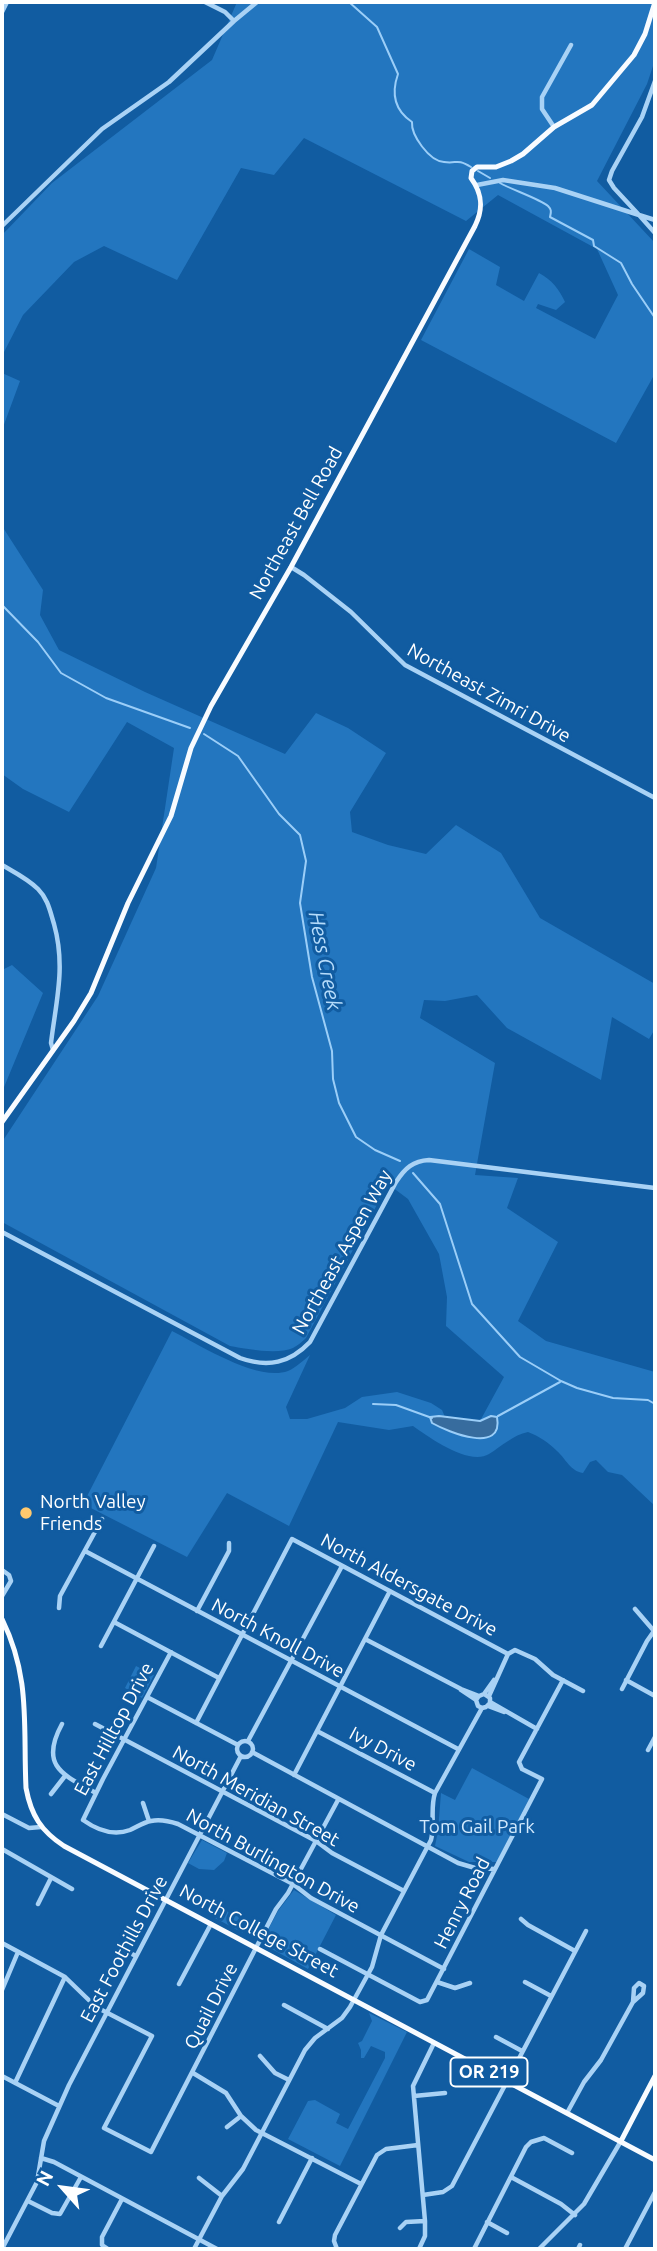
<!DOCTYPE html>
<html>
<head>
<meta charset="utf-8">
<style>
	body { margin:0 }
	#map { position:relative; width:657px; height:2251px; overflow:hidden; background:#115ca1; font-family:Ubuntu,sans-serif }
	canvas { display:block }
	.frame { position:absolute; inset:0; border:4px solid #fff; pointer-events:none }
	.north { position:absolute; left:28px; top:2153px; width:70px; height:70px; -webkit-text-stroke:5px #115ca1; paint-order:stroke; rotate:298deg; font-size:19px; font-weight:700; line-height:28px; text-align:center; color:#fff }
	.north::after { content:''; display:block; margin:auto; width:24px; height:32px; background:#fff; clip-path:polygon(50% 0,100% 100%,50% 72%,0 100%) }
</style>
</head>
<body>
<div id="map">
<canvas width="657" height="2251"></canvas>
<div class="frame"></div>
<div class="north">N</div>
</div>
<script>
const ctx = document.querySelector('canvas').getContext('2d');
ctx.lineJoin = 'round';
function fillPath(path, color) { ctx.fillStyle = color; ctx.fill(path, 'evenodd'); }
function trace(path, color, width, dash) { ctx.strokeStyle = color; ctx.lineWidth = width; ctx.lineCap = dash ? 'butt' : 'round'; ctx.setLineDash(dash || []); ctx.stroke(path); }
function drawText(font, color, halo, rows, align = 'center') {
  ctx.font = font + ' Ubuntu,sans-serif'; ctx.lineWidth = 6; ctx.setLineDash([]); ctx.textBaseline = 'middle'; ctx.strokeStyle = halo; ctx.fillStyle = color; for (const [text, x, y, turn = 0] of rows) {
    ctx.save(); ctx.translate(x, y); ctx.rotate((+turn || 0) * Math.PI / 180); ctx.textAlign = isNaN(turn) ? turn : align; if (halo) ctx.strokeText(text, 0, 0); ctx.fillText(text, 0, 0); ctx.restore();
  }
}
const green = new Path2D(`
	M237,2H655V60L647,84L597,181L655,243V380L653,377L616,443L421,340L469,249L500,267L496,285L524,301L539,273C552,280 559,289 565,302L556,310L538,304L536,308L595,339L618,295L597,249L498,195L466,221L304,138L274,175L241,168L177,280L104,246L74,262L23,315L2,356V235L52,183L212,60Z
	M2,373L20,381L2,430Z
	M2,526L43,590L40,615L59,650L145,692L285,754L316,713L348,728L386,753L350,812L352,832L388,845L426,854L456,825L501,853L540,918L655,984V1029L649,1039L612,1017L601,1080L507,1028L477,995L445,1001L424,1000L420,1018L495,1063L475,1175L518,1178L507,1208L558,1242L518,1321L546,1341L655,1372V1506L622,1475L608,1472L596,1460L590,1462L583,1473C570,1471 566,1459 557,1451C549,1443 539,1436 528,1432C513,1435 502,1446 489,1454C469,1466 430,1438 413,1426L389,1430L338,1422L289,1526L227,1493L187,1557L83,1504L172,1331C200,1345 257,1382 288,1371C295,1368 304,1360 310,1355L286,1407L290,1419H307L345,1408L362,1397L397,1392L431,1403L442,1410L445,1417L480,1421L504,1377L446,1326L447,1297L439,1254L408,1199L388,1184L306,1338C303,1341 297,1346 293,1348C277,1355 247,1349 230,1346L2,1222V1142L98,996L156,868L174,748L127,722L69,812L23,789L2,774Z
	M12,965L43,993L2,1092V970Z
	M136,1666L154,1675L142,1698L125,1688Z
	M472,1768L529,1799L497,1862H469L435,1846L438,1831L441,1793L455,1800Z
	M202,1840L227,1853L224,1861L214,1870L199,1869L188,1863Z
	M294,1890L336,1915L308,1969L261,1943L278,1911Z
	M221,1905L229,1913L242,1912L239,1924L243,1933L215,1918Z
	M369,2013L407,2032L340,2166L288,2139L308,2101L315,2100L340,2114L336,2123L348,2129L385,2058V2052L371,2046L364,2058H361V2050L358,2043L362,2041L372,2021Z`);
const water = new Path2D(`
	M439,1416L480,1421L491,1416L497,1417C504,1455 448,1432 432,1423L430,1417Z`);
const stream = new Path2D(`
	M349,2L377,27L398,74C391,94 394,110 412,122C411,135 429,161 444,162C458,164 456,158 471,167
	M478,171L490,178
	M500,183C510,189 540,199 548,206C552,210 551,212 550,217L593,240L594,246L621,263L632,284L655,318
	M2,605L38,642L61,673L106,698L190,728
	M204,734L238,756L279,814L300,835L306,861L300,903L312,977L332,1051L333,1079L339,1103L356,1137L375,1150L400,1161
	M413,1173L440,1204L472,1304L520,1357L561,1381L577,1388L613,1398L648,1400L655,1404
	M373,1404L396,1405L432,1418
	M498,1416L560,1382`);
const minor = new Path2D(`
	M205,2L225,12L234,21
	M2,12L7,2
	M655,81L642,117L612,171L609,180L614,188L639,215L655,220
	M554,127L542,109V97L571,45
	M477,185L503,180L555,188L639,215L655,233
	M2,226L102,129L169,82L234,21L257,2
	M291,567L304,575L351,612L405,665L655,798
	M2,865C14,872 28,879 38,889C48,899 50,911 54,924C66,967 56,1001 51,1043L53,1050
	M2,1232L240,1358C268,1368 290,1363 310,1342L396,1182C405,1168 413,1161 429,1160L655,1188
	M85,1551L458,1749
	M2,1570L9,1575L11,1581L2,1596
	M59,1608L60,1596L102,1519
	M635,1609L654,1631
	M197,1611L229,1551V1543
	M114,1622L219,1678
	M365,1639L461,1689L479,1696
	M101,1646L154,1546
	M171,1652L103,1779L83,1820C97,1830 114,1836 130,1830C137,1827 144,1822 151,1821C160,1819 169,1821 178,1824L293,1884L311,1898L444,1969
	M626,1680L655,1696
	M622,1689L647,1641L654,1631
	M461,1690L476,1700
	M484,1694L494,1680
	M489,1696L508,1654
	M147,1697L238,1745
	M490,1702L537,1729
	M488,1706L504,1712
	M196,1723L292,1539L508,1654L515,1650L535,1659L553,1675L583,1691
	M62,1724C39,1766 63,1775 96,1793
	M95,1724L316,1841L332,1853L404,1891
	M317,1731L435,1793
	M248,1741L342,1566
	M237 1749a8 8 0 1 1 16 0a8 8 0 1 1-16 0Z
	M648,1750L655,1737
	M252,1752L458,1863L475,1868L495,1869
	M294,1775L390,1591
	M51,1794L65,1776
	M143,1803L149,1821
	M2,1814L29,1828L41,1827
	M2,1849L72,1889
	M38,1904L51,1878
	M521,1919L528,1925L575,1951
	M2,1943L65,1977L96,2007L152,2036L104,2128L151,2152L259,1942L276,1909L288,1893L338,1800
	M120,1948L136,1956
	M320,1949L420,2002L427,2000L542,1779L522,1769L519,1762L563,1680
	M437,1982L455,1988L470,1983
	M525,1982L551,1996
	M179,1984L211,1924
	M2,1990L18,1952
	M284,2005L328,2029
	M496,2037L522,2051
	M260,2056L275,2073L289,2080
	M193,2073L226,2093L241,2116L256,2130L361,2184
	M2,2076L59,2106
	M15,2083L65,1977
	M414,2096L445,2093
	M567,2113L584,2082L601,2060L633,2002L634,1988L639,1983L644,1986L643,1993L633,2002
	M227,2127L241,2116
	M41,2158L54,2162L217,2249
	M511,2177L561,2204L575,2215
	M199,2178L222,2196
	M423,2195L443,2192L452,2186L586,1931
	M28,2201L52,2213L60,2214L81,2177
	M279,2222L312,2158
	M487,2222L507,2233
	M400,2228L406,2222L425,2221
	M2,2249L37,2182L44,2141L69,2085L241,1756
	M108,2249L102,2245V2237L122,2199
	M194,2249L222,2196L243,2169L305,2050L315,2038L342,2018L350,2007L372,1967L381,1935L431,1840C435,1824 430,1808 435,1793L482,1708L486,1707L490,1703V1698L484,1694L479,1696L476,1700L478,1706L482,1708
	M337,2249L334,2241L335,2235L377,2155L386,2149L418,2145
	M419,2249L425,2236V2221L413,2086L434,2043
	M474,2249L526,2147L531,2142L544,2138L572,2153
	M539,2249L584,2204L621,2141
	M578,2249L580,2245
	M625,2249L655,2192`);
const major = new Path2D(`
	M2,1122L74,1021L91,993L128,903L171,816L191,748L211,706L291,567L475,226C484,208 482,193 471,178L472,171L477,167H496L511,161L523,154L554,127L592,105L634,55L645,34L655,2
	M2,1619C31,1678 23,1725 26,1788C31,1815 41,1831 64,1846L655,2160
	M621,2141L655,2076`);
const markers = [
	[26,1513,7,"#ffc96e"]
];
const shields = [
	[489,2072,77]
];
const shieldNames = [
	["OR 219",489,2072]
];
const streetNames = [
	["Northeast Bell Road",296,523,-61],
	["Northeast Zimri Drive",489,693,29],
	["Northeast Aspen Way",342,1252,-61],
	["North Aldersgate Drive",409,1585,28],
	["North Knoll Drive",278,1638,28],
	["East Hilltop Drive",114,1729,-62],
	["Ivy Drive",383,1749,28],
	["North Meridian Street",256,1796,29],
	["North Burlington Drive",273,1861,29],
	["Henry Road",462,1903,-63],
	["North College Street",259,1931,28],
	["East Foothills Drive",124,1949,-62],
	["Quail Drive",211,2006,-63]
];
const poiNames = [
	["North Valley",40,1502],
	["Friends",40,1524]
];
const parkNames = [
	["Tom Gail Park",477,1827]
];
const waterNames = [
	["Hess Creek",325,961,79]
];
fillPath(green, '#2376bf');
fillPath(water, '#376c9e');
trace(water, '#9bcef8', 2);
trace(stream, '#9bcef8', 2);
trace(minor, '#a9d2f5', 4.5);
trace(major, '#f8fbff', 5);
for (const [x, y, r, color] of markers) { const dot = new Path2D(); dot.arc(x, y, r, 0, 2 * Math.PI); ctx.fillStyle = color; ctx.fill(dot); trace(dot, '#115ca1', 2.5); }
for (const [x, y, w] of shields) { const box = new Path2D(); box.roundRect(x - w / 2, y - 14.5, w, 29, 5); ctx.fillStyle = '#115ca1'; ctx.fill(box); trace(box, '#fff', 2); }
drawText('bold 18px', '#fff', null, shieldNames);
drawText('19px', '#fff', '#115ca1', streetNames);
drawText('19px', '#fff', '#115ca1', poiNames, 'left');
drawText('19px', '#d3eafe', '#115ca1', parkNames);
drawText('italic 21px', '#b6dcfb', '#115ca1', waterNames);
</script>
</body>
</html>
